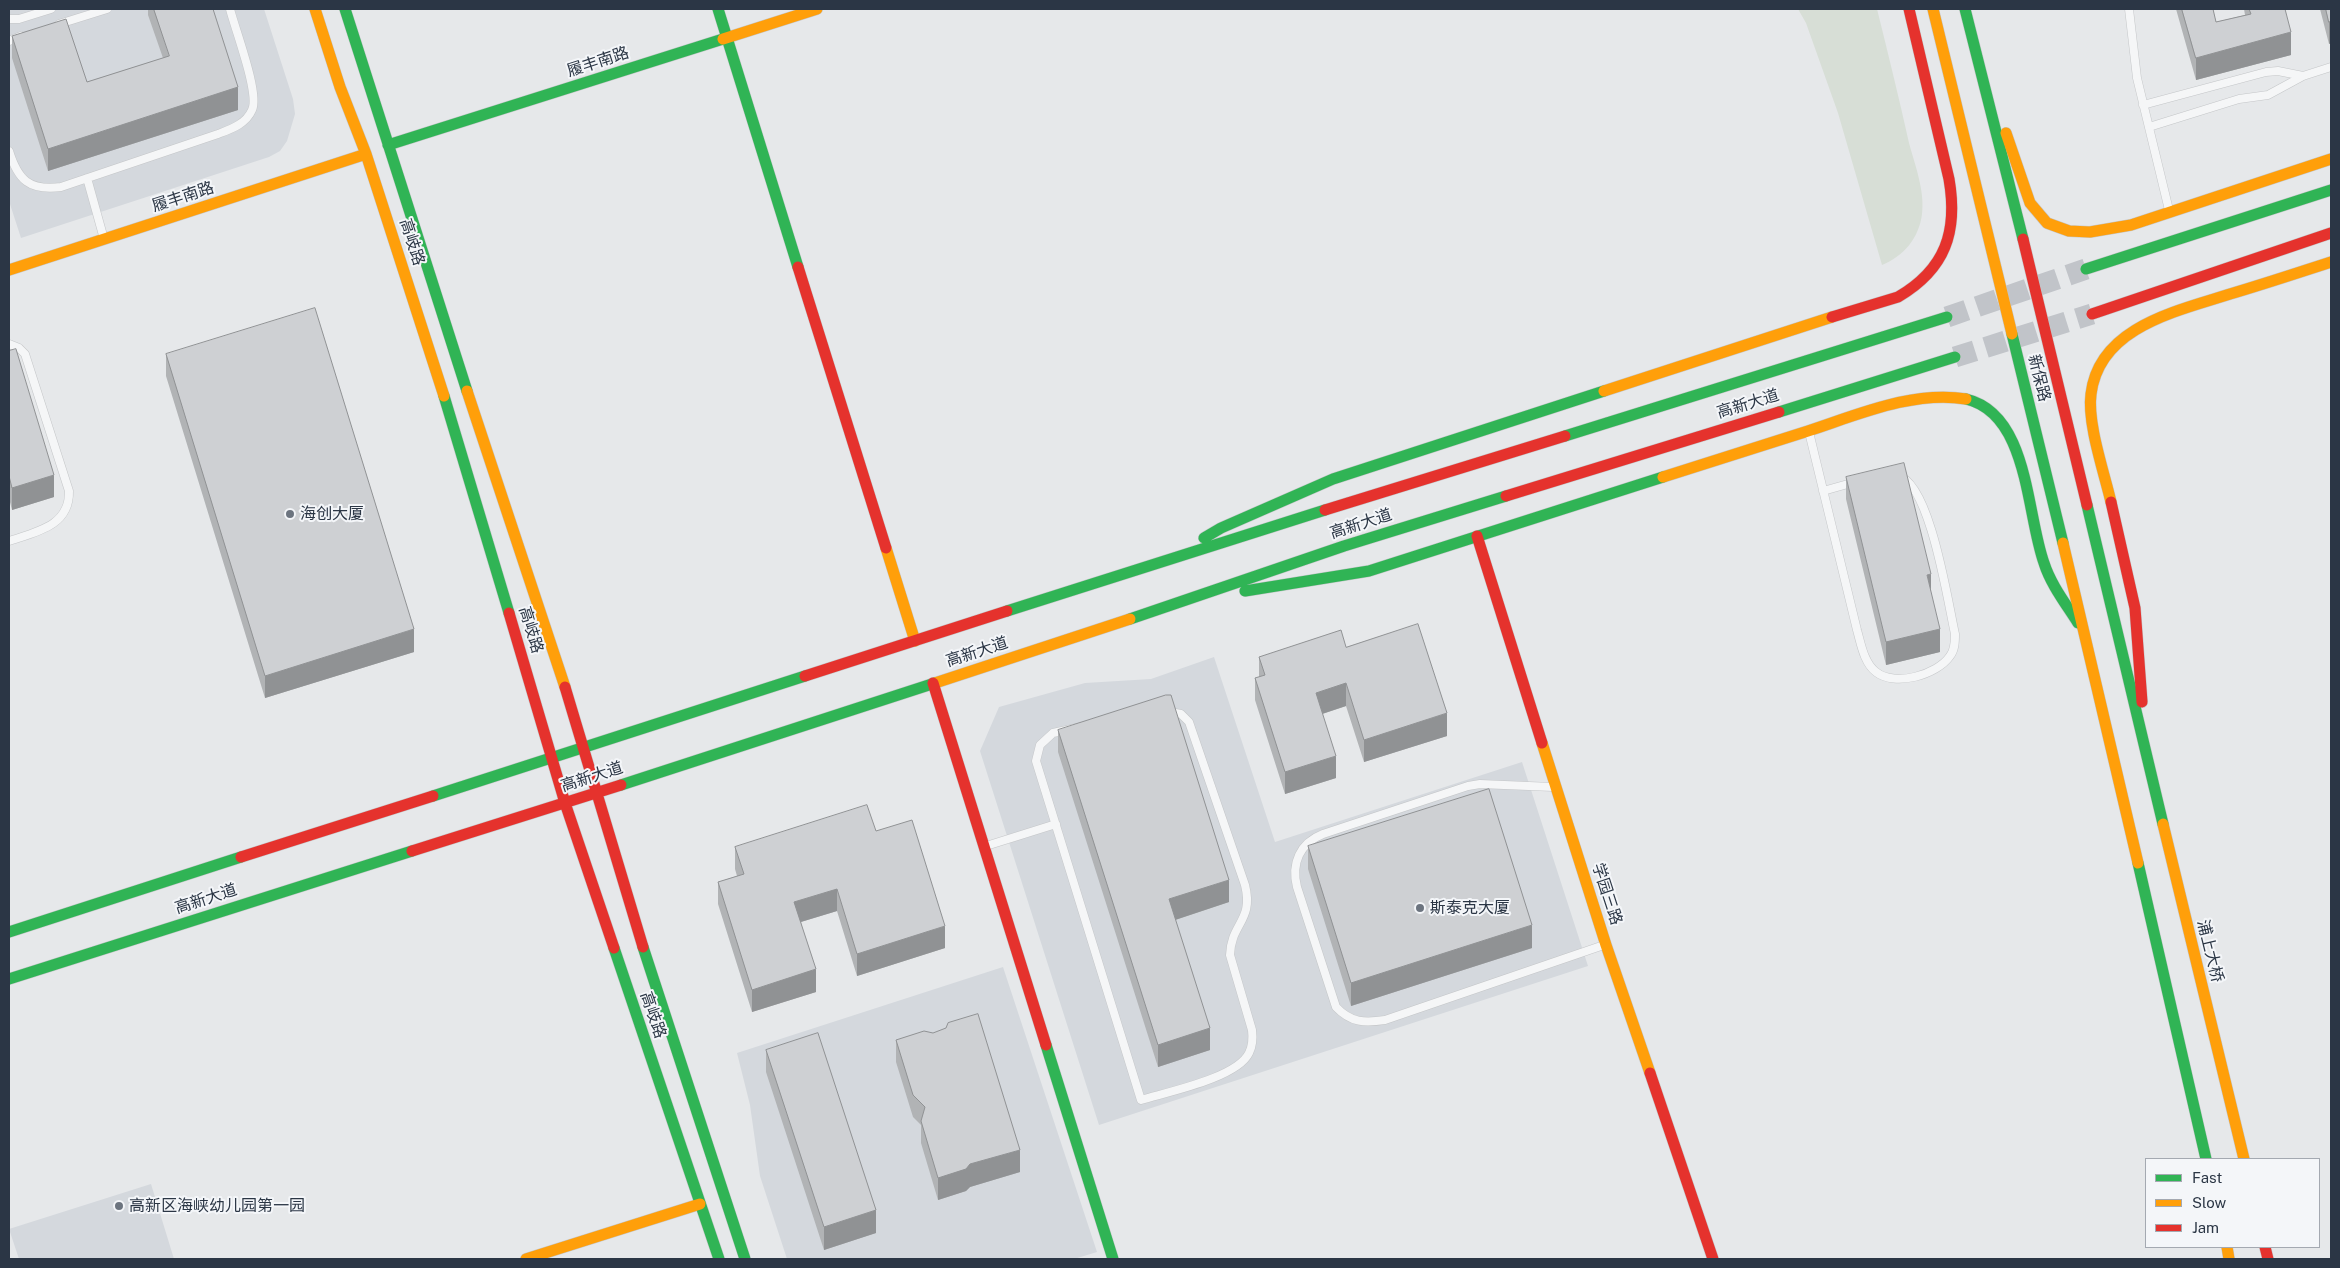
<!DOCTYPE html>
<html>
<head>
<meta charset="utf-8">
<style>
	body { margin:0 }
	#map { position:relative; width:2340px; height:1268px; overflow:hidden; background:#e6e8ea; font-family:"Public Sans",sans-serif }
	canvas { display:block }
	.frame { position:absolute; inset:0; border:10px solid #2b3645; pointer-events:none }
	.legend { position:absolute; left:2145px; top:1158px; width:175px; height:90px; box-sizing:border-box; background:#f4f6f9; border:1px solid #a4a9b1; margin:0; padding:6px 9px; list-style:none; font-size:15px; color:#2b3645 }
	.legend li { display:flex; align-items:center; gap:10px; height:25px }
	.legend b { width:25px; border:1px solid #a4a9b1 }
</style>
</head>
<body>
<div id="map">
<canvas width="2340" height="1268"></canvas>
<div class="frame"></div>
<ul class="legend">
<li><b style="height:6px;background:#30b455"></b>Fast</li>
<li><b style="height:6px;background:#ff9f0a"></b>Slow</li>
<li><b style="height:6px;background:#e5322d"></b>Jam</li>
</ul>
</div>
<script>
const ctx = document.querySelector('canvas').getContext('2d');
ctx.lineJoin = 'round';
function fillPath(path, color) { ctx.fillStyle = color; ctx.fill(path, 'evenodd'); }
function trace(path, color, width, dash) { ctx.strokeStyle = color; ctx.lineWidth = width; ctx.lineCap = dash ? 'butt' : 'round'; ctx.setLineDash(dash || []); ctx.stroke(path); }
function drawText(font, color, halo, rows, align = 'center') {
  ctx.font = font + ' "Public Sans","Noto Sans SC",sans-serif'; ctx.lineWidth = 4; ctx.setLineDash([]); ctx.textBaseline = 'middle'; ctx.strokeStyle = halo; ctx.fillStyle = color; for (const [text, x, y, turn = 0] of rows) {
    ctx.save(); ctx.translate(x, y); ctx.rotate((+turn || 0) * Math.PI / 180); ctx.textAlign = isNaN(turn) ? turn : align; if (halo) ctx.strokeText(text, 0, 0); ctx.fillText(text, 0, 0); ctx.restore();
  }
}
const built = new Path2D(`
	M9,9H264L293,99L295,114L287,141L280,151L269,157L21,238L9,201Z
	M1214,657L1275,842L1522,762L1588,966L1099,1125L980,751L999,707L1085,683L1151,679Z
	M1003,967L1097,1252L1074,1259H787L760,1176L750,1105L737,1053Z
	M151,1184L174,1259H19L9,1229Z`);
const green = new Path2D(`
	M1798,9H1877C1888,53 1899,98 1909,143C1915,165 1925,191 1922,214C1919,238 1904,256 1882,265L1838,113L1806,23Z`);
const secondaryTunnel = new Path2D(`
	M1947,317L2086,269
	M1955,357L2092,314`);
const lane = new Path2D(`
	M2129,9L2137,78L2169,210
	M9,19H19L51,9
	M59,24L107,9
	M9,41L21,36
	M2143,105L2266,72L2278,71L2303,76
	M2149,127L2239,99L2268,95L2303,76L2331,67
	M9,151C18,180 29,191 61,187L218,134C231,129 246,124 252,110C260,94 235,29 230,9
	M87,178L104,239
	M9,344L19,348L25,354L69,491C70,526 36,532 9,541
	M1809,432L1857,630C1861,644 1864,663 1876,672C1895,687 1937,675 1950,656C1955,650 1955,641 1955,634C1948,603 1930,482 1898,476
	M1823,491L1855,482
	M1159,710L1181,714L1189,722L1245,885C1254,921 1231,923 1230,955L1252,1030C1253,1038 1253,1045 1249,1053C1237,1078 1167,1092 1141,1100L1036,761L1040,745L1053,733Z
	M1553,787L1480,784L1468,786L1323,834C1300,843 1291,863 1297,887L1336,1007C1351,1023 1365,1023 1385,1020L1604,945
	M986,846L1056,824`);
const fast = new Path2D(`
	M345,9L467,391
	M718,9L798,267
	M1965,9L2023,239
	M388,145L723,39
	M2086,269L2331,190
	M2012,334L2063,543
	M444,396L509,613
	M1966,399C2029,414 2026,513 2044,563C2051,585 2066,604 2078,623
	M1779,412L1955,357
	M1565,436L1947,317
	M2087,505L2163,824
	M1204,538L1221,528L1333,479L1604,391
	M1245,591L1369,571L1663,477
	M1007,611L1325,510
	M1130,619L1344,546L1506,496
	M621,785L935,683
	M433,796L805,676
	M2138,863L2206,1159
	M9,932L241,857
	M643,947L745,1259
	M614,948L719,1259
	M9,979L412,851
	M1046,1045L1113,1259`);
const slow = new Path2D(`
	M315,9L340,87L366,154L444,396
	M1933,9L2012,334
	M723,39L817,9
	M2006,133L2030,203L2047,223L2069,231L2090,232L2131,225L2331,159
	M9,270L366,154
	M467,391L565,687
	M1604,391L1832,317
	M1663,477C1711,462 1760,446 1808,431C1857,415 1914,390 1966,399
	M2111,502C2104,472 2087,423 2091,394C2099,327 2177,311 2230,294C2264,284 2297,273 2331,262
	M2063,543L2138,863
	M886,548L915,641
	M935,683L1130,619
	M1542,743L1606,945L1650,1073
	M2163,824L2244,1159
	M2227,1247L2229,1259
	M526,1259L700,1204`);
const jam = new Path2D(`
	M2023,239L2087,505
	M798,267L886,548
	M2092,314L2331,233
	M1832,317L1898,297C1946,269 1958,231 1949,179L1909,9
	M1506,496L1779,412
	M2111,502L2135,608L2142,702
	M1325,510L1565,436
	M1477,536L1542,743
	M509,613L565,803L614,948
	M805,676L1007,611
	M933,683L1046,1045
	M565,687L643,947
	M412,851L621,785
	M241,857L433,796
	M1650,1073L1713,1259
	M2265,1247L2268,1259`);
const wall = new Path2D(`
	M148,9H213L238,110L48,171L12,58V36L87,82L163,58L148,15Z
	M2176,9H2213L2216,22L2245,15L2244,9H2285L2291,55L2196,80Z
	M2320,9H2331V43L2329,44Z
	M9,351L54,497L12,510L9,498Z
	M166,354L414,652L265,698L166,376Z
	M1846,477L1931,592L1940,652L1886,665L1846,499Z
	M1346,647L1447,736L1364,762L1346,706L1322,714L1336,778L1285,794L1255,700V678L1259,677V657Z
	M1058,730L1229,902L1175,920L1210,1050L1158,1067L1058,752Z
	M876,831L945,948L857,976L837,911L801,922L816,992L752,1012L718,904V882L737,876L735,869V847Z
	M1308,846L1532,948L1351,1006L1308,869Z
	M896,1040L1020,1172L970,1187L966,1191L938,1200L921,1143V1125L913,1117L896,1062Z
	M766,1050L876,1233L824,1250L766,1072Z`);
const shadedWall = new Path2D(`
	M2331,21V43L2329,44V22Z
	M2291,32V55L2196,80V58Z
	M238,87V110L48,171V149Z
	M54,475V497L12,510V488Z
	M1931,574V596L1927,575Z
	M414,629V652L265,698V676Z
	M1940,629V652L1886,665V642Z
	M1346,683V706L1316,716V693Z
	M1447,713V736L1364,762V740Z
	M1336,756V778L1285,794V772Z
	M1229,880V902L1169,922V899Z
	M837,889V911L794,924V902Z
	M1532,925V948L1351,1006V983Z
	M945,926V948L857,976V954Z
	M816,969V992L752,1012V990Z
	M1210,1028V1050L1158,1067V1045Z
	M1020,1150V1172L970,1187L966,1191L938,1200V1178L970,1164Z
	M876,1210V1233L824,1250V1227Z`);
const building = new Path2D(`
	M154,9H213L238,87L48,149L12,36L66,19L87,82L169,56Z
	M2182,9H2213L2216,22L2251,14L2249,9H2285L2291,32L2196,58Z
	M2326,9H2331V21L2329,22Z
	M315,308L414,629L265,676L166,354Z
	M16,349L54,475L12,488L9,476V351Z
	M1904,463L1931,574L1927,575L1940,629L1886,642L1846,477Z
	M1418,624L1447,713L1364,740L1346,683L1316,693L1336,756L1285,772L1255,678L1265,675L1259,657L1341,630L1346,647Z
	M1166,695H1171L1229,880L1169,899L1210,1028L1158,1045L1058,730Z
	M1489,789L1532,925L1351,983L1308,846Z
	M867,805L876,831L912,820L945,926L857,954L837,889L794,902L816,969L752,990L718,882L744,874L735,847Z
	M978,1014L1020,1150L970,1164L966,1169L938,1178L921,1121L925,1107L913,1095L896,1040L924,1031L933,1033L946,1028L948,1023Z
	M818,1033L876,1210L824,1227L766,1050Z`);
const markers = [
	[290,514,5,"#6c747f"],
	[1420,908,5,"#6c747f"],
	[119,1206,5,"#6c747f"]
];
const streetNames = [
	["履丰南路",598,62,-18],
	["履丰南路",183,197,-18],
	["高岐路",412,242,72],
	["新保路",2039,378,76],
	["高新大道",1748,404,-17],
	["高新大道",1361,524,-18],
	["高岐路",531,630,73],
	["高新大道",977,652,-18],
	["高新大道",592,777,-18],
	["学园三路",1607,894,72],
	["高新大道",206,899,-18],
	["浦上大桥",2210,951,76],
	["高岐路",653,1015,71]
];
const poiNames = [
	["海创大厦",300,514],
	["斯泰克大厦",1430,908],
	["高新区海峡幼儿园第一园",129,1206]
];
fillPath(built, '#d4d8dd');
fillPath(green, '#d7ded6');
trace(secondaryTunnel, '#c1c4c9', 21, [21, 11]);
trace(lane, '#c4c6c8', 9);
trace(fast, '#c4c6c8', 12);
trace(slow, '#c4c6c8', 12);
trace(jam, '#c4c6c8', 12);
trace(lane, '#f5f6f7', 8);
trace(fast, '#30b455', 11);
trace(slow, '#ff9f0a', 11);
trace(jam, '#e5322d', 11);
fillPath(wall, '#b1b3b5');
fillPath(shadedWall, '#909294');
fillPath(building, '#ced0d3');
trace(building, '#909294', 1);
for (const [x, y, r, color] of markers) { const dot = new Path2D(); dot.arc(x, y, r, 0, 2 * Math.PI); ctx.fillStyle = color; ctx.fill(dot); trace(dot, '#f4f6f9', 2); }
drawText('16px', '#2b3645', '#f4f6f9', streetNames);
drawText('16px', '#2b3645', '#f4f6f9', poiNames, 'left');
</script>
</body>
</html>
